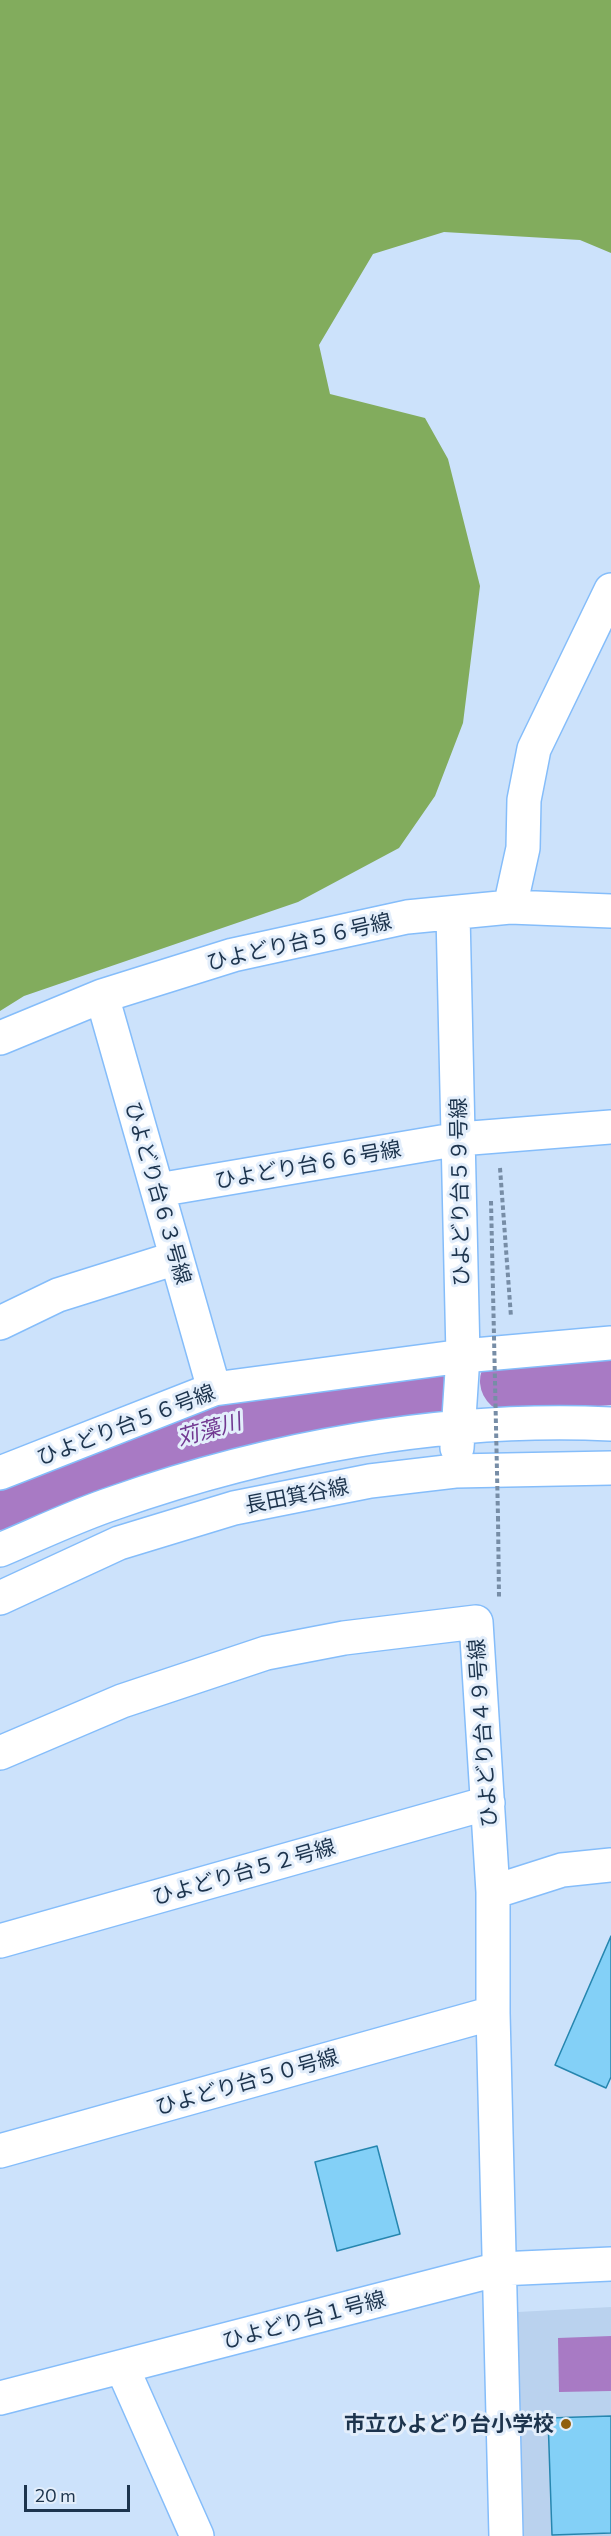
<!DOCTYPE html>
<html>
<head>
<meta charset="utf-8">
<style>
	body { margin:0 }
	#map { position:relative; width:611px; height:2536px; overflow:hidden; background:#cce2fb; font-family:Commissioner,sans-serif }
	canvas { display:block }
	.scale { position:absolute; left:24px; top:2485px; width:106px; height:27px; box-sizing:border-box; border:3px solid #1d344d; border-top:0; padding-left:8px; font-size:18px; line-height:21px; white-space:nowrap; color:#1d344d; -webkit-text-stroke:4px #e3eefb; paint-order:stroke }
</style>
</head>
<body>
<div id="map">
<canvas width="611" height="2536"></canvas>
<div class="scale">20 m</div>
</div>
<script>
const ctx = document.querySelector('canvas').getContext('2d');
ctx.lineJoin = 'round';
function fillPath(path, color) { ctx.fillStyle = color; ctx.fill(path, 'evenodd'); }
function trace(path, color, width, dash) { ctx.strokeStyle = color; ctx.lineWidth = width; ctx.lineCap = dash ? 'butt' : 'round'; ctx.setLineDash(dash || []); ctx.stroke(path); }
function drawText(font, color, halo, rows, align = 'center') {
  ctx.font = font + ' Commissioner,"Noto Sans JP",sans-serif'; ctx.lineWidth = 6; ctx.setLineDash([]); ctx.textBaseline = 'middle'; ctx.strokeStyle = halo; ctx.fillStyle = color; for (const [text, x, y, turn = 0] of rows) {
    ctx.save(); ctx.translate(x, y); ctx.rotate((+turn || 0) * Math.PI / 180); ctx.textAlign = isNaN(turn) ? turn : align; if (halo) ctx.strokeText(text, 0, 0); ctx.fillText(text, 0, 0); ctx.restore();
  }
}
const built = new Path2D(`
	M611,2307V2536H523L518,2312Z`);
const forest = new Path2D(`
	M0,0H611V253L580,240L444,232L373,254L319,345L330,394L425,418L448,459L480,586L463,723L435,796L399,848L298,902L24,996L0,1011Z`);
const water = new Path2D(`
	M611,2336V2391L559,2392L558,2338Z`);
const river = new Path2D(`
	M512,1381L611,1373
	M0,1498L144,1448L302,1404L424,1388`);
const building = new Path2D(`
	M611,1936V2077L606,2088L555,2065Z
	M377,2146L400,2234L337,2251L315,2162Z
	M611,2416V2533L552,2535L548,2418Z`);
const path = new Path2D(`
	M500,1168L511,1317
	M498,1517L499,1597`);
const minor = new Path2D(`
	M510,907L523,848L524,800L534,749L611,590
	M453,914L463,1356L457,1448
	M102,996L214,1389
	M0,1038L102,996L233,955L407,917L510,907L611,911
	M158,1190L459,1139L611,1127
	M0,1323L58,1295L176,1258
	M0,1473L214,1389L463,1356L611,1343
	M0,1550C38,1534 75,1516 114,1503C270,1448 445,1416 611,1424
	M0,1598L119,1543L234,1508L370,1481L455,1471L611,1468
	M0,1753L122,1701L266,1653L344,1638L476,1622L493,1892V2013L506,2536
	M493,1892L562,1870L611,1865
	M0,1941L488,1803
	M0,2151L493,2013
	M122,2367L197,2536
	M0,2398L499,2269L611,2264`);
const pathBridge = new Path2D(`
	M491,1201L498,1517`);
const markers = [
	[566,2424,6,"#915f0f"]
];
const streetNames = [
	["ひよどり台５６号線",299,942,-13],
	["ひよどり台６６号線",308,1165,-10],
	["ひよどり台５９号線",460,1192,-91],
	["ひよどり台６３号線",158,1193,74],
	["ひよどり台５６号線",126,1425,-21],
	["長田箕谷線",297,1496,-11],
	["ひよどり台４９号線",483,1733,-94],
	["ひよどり台５２号線",244,1872,-16],
	["ひよどり台５０号線",247,2082,-16],
	["ひよどり台１号線",304,2320,-15]
];
const poiNames = [
	["市立ひよどり台小学校",554,2424]
];
const waterNames = [
	["苅藻川",209,1430,-16]
];
fillPath(built, '#bad2ee');
fillPath(forest, '#82ac5d');
fillPath(water, '#a87ac4');
trace(river, '#a87ac4', 64);
fillPath(building, '#83d0f7');
trace(building, '#2686af', 1.5);
trace(minor, '#85bdfa', 36);
trace(path, '#778da6', 4, [4.5, 3]);
trace(minor, '#fff', 33);
trace(pathBridge, '#778da6', 4, [4.5, 3]);
for (const [x, y, r, color] of markers) { const dot = new Path2D(); dot.arc(x, y, r, 0, 2 * Math.PI); ctx.fillStyle = color; ctx.fill(dot); trace(dot, '#e3eefb', 2); }
drawText('21px', '#1d344d', '#e3eefb', streetNames);
drawText('bold 21px', '#1d344d', '#e3eefb', poiNames, 'right');
drawText('italic 22px', '#713891', '#e3eefb', waterNames);
</script>
</body>
</html>
